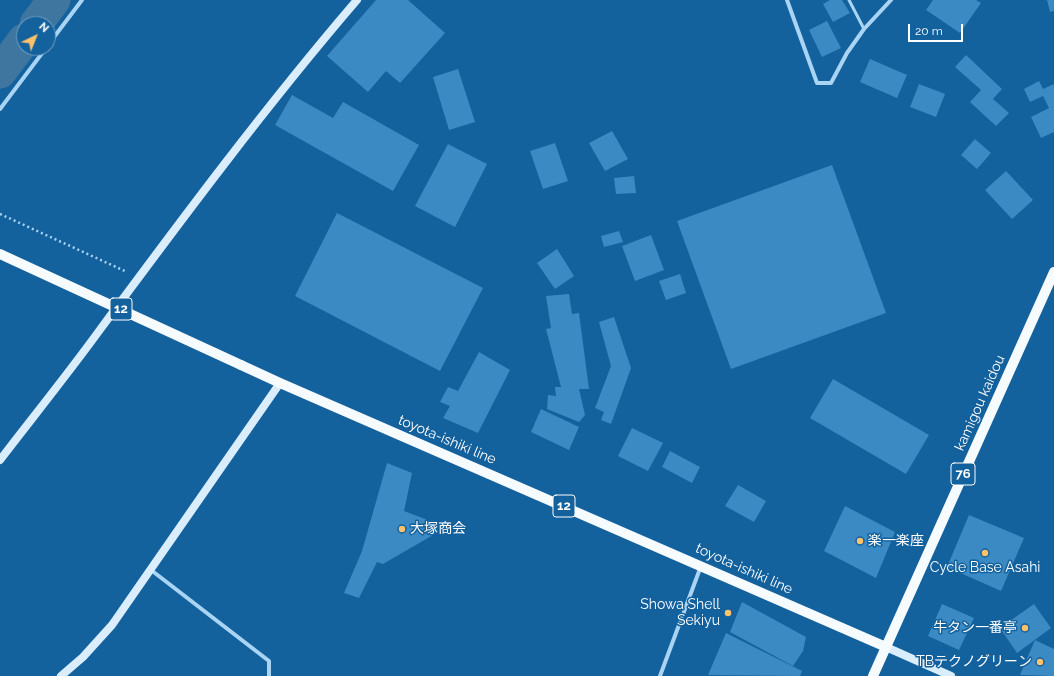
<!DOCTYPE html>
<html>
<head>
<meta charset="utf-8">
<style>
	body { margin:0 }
	#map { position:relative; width:1054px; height:676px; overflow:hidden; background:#13619d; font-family:Raleway,sans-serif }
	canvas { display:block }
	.north { position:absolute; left:16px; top:16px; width:40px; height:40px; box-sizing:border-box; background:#13619d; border:1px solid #71a0c4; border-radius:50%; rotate:43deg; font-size:11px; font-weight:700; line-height:16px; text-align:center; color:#fff }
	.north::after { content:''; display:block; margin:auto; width:14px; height:18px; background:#ffc26c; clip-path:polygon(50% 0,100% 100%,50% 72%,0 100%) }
	.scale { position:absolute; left:908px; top:24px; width:55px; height:18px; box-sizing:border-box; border:2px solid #fff; border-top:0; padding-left:5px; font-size:12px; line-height:14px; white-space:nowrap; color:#fff; -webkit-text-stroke:3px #13619d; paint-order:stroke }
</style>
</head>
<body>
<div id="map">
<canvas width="1054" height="676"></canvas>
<div class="north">N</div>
<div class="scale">20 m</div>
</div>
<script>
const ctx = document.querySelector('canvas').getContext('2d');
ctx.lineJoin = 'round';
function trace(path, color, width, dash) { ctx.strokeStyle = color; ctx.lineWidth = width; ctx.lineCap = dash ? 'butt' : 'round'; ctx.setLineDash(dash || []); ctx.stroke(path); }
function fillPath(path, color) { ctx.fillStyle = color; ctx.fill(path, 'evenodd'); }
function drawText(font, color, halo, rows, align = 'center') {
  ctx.font = font + ' Raleway,"Noto Sans JP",sans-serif'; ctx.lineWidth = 3; ctx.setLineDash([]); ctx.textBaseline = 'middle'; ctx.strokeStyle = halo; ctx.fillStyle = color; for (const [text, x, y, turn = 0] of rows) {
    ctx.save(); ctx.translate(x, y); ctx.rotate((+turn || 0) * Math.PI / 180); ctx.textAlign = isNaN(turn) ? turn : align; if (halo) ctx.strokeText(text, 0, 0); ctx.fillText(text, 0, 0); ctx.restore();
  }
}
const river = new Path2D(`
	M36,24L54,0
	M0,72L24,40`);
const building = new Path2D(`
	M376,0H408L445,33L400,83L386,71L368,92L327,56Z
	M830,0H842L850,13L833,22L823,4Z
	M933,0H976L981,3L960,33L926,10Z
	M1047,0H1054V11L1050,12Z
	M827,21L841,48L822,57L809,30Z
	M966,55L1002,89L993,99L1009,113L996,126L970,102L981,90L955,67Z
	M870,59L907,75L897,98L860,82Z
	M458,69L475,122L449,130L433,77Z
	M1039,81L1043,89L1054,84V132L1041,138L1031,117L1049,108L1043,96L1030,102L1024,89Z
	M919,84L945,94L936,117L910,107Z
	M292,95L333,118L343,102L419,145L393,191L275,125Z
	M612,131L628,159L605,171L589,143Z
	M975,139L991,153L977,169L961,155Z
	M555,143L568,181L543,189L530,151Z
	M448,144L487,164L455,227L415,206Z
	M832,165L886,313L731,369L677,221Z
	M1006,171L1033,200L1012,219L985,190Z
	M634,176L636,193L616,194L614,178Z
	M337,213L483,288L440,371L295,296Z
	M619,231L623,242L604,247L601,236Z
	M651,235L664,270L635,281L622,246Z
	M557,249L574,276L555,289L537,263Z
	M680,274L686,293L666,300L659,281Z
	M569,294L572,314L579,313L589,389H579L585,415L579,422L547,409L548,395L556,396L555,387H561L546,329L551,328L546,296Z
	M614,317L631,368L611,424L601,420L604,412L595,408L611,366L599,322Z
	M479,352L510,370L478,433L443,418L450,406L440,402L448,387L458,391Z
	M833,379L929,435L906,474L810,418Z
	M541,409L579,427L569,450L531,432Z
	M632,428L663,443L648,471L618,456Z
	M670,451L700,467L692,483L662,467Z
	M387,463L412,473L404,511L438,524L433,535L383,564L377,562L359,598L344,593L362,551Z
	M738,485L766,501L754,522L725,506Z
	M845,506L895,532L876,578L824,551Z
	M969,515L1024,538L1001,591L947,567Z
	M742,602L806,637L803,651L793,666L730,632Z
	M942,604L974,618L959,650L928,636Z
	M1034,604L1051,628L1017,653L1000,628Z
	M726,633L802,671L800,676L708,675Z
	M1035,640L1054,649V676L1020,675Z`);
const path = new Path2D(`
	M0,214L127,272`);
const lane = new Path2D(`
	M849,0L864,29`);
const street = new Path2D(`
	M787,0L817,83H831L847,53L864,29L891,0
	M48,45L82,0
	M0,109L46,48
	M151,570L269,661V676
	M660,676L701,566`);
const secondary = new Path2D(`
	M0,460C33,417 67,375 99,331C182,219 266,106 357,0
	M886,647L951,676
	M61,676L83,657L112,625L280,383`);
const primary = new Path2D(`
	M241,365L280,383L886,647
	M873,676L1054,272`);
const primaryBridge = new Path2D(`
	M0,254L241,365`);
const markers = [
	[402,529,4,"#ffc26c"],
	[860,541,4,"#ffc26c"],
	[985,553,4,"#ffc26c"],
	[728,613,4,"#ffc26c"],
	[1025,628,4,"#ffc26c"],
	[1040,662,4,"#ffc26c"]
];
const shields = [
	[121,309,22],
	[963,474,24],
	[564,506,22]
];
const shieldNames = [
	["12",121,309],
	["76",963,474],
	["12",564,506]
];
const streetNames = [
	["kamigou kaidou",980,403,-66],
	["toyota-ishiki line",447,440,23],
	["toyota-ishiki line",744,569,24]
];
const poiNames = [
	["大塚商会",410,529,"left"],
	["楽一楽座",868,541,"left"],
	["Cycle Base Asahi",985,568,"center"],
	["Showa Shell",720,605],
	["Sekiyu",720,621],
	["牛タン一番亭",1017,628],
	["TBテクノグリーン",1032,662]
];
trace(river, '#3e76a0', 33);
fillPath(building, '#3c8ac4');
trace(path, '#a9d4f4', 2.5, [2, 3]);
trace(lane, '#a9d4f4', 3);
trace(street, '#a9d4f4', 4);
trace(secondary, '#d9edfd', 8);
trace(primary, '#f6fbff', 10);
trace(primaryBridge, '#f6fbff', 10);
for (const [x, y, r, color] of markers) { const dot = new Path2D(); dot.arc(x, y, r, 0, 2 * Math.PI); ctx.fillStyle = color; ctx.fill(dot); trace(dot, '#13619d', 1.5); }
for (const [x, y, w] of shields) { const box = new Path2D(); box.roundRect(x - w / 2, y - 11, w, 22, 3); ctx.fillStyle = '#13619d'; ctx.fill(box); trace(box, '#fff', 1); }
drawText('bold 13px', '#fff', null, shieldNames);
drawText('14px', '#fff', '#13619d', streetNames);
drawText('14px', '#fff', '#13619d', poiNames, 'right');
</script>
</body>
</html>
